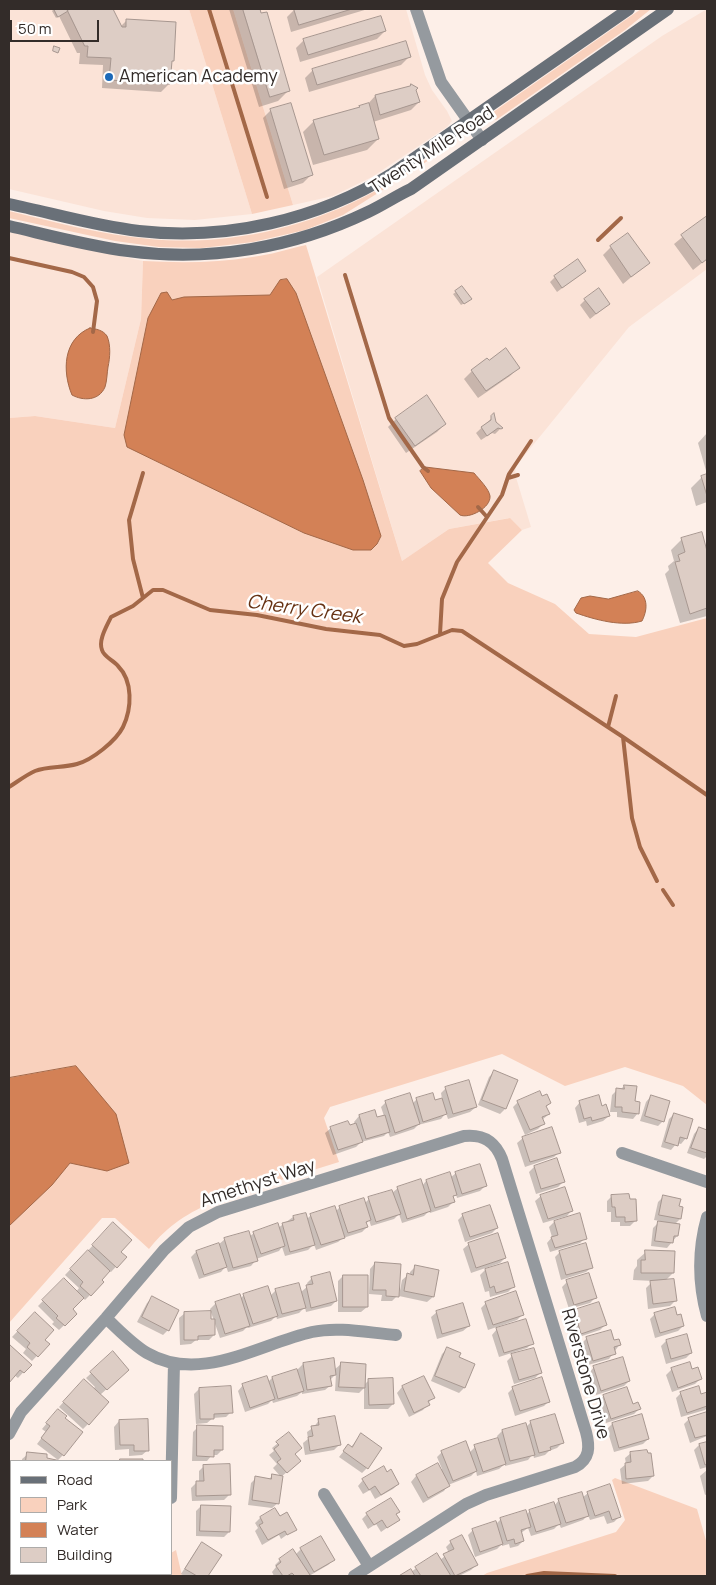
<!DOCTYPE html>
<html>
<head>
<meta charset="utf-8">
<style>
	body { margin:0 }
	#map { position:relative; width:716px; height:1585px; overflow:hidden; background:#fdefe8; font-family:Manrope,sans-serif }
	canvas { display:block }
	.frame { position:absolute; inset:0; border:10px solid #332c29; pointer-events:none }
	.legend { position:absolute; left:10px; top:1460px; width:162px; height:115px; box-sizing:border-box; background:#fff; border:1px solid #adaba9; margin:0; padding:6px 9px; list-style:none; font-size:15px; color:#332c29 }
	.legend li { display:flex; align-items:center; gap:10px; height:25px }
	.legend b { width:25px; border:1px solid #adaba9 }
	.scale { position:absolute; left:10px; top:20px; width:89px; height:22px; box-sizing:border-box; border:2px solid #332c29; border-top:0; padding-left:6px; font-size:15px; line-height:18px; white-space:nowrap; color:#332c29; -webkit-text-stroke:4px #fff; paint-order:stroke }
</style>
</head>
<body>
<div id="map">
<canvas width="716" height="1585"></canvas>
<div class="frame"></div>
<ul class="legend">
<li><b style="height:6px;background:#697078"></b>Road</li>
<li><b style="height:14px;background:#f9d1bd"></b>Park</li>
<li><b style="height:14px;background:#d38156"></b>Water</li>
<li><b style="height:14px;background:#ddcdc5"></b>Building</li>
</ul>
<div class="scale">50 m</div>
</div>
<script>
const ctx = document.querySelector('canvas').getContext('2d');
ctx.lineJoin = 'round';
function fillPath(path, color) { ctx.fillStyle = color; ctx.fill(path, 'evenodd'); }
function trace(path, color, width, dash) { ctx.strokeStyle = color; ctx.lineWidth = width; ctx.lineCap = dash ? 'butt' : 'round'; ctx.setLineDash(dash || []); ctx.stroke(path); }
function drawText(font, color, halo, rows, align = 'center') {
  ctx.font = font + ' Manrope,sans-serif'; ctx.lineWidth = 5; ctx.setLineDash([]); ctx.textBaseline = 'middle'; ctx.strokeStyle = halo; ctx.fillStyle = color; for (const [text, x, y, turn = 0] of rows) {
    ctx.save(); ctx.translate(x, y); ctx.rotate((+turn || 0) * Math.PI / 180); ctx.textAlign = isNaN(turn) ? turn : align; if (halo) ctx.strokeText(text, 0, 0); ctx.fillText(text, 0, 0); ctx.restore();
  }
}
const built = new Path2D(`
	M9,9H189L252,214L195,220L147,218L104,211L9,189Z
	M233,9H406L425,75L432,90L447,111L452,121L447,127L372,177L333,196L293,205Z
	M707,9V269L629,327L516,466L515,474L531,527L522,530L509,518L449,529L402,561L317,277L662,36Z
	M9,232L143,261L141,319L115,428L35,416L9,418Z`);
const green = new Path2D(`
	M189,9H233L293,205L252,214Z
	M641,9H651L625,30L496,120L491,118L492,113L499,108Z
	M454,140L456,141L416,169L343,215L305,230L253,242L202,248L159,247L115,241L9,218V211C55,222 102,235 150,239C223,246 299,230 364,197C396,181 425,161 454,140Z
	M306,245L402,561L449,529L510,518L522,530L488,563L508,583L555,604L589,634L636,637L707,618V1105L683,1086L625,1067L565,1086L502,1054L330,1107L324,1118L339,1162L217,1200C188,1213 169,1224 149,1249L115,1218H102L9,1323V418L35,416L115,428L141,319L143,261C180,263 216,263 252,257C270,255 288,249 306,245Z
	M615,1478L697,1509L707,1544V1576H482L487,1573L616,1532L625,1520L612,1480Z
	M176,1550L182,1576H168L167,1574H171V1553Z`);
const water = new Path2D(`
	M287,279L296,293L363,480L381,536L377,544L371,550H353L304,533L127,447L124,435L148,318L161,293L167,292L172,300L184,297L270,295L280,280Z
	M90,328C96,329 103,330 107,336C111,345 110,358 108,367C107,373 107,381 105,387C99,401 83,401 72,395C62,371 63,339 90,328Z
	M425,467L474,473C479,479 489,489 490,496C491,508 469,519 460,515L431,488L420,471Z
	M638,591C649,598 647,611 642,621C622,627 596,620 576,613L574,610L581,598L590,596L608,599Z
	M76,1066L116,1114L129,1163L107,1171L70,1163L52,1185L9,1226V1078Z`);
const shadow = new Path2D(`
	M54,9H112L120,27L126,21L173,60L171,62L169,84L161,92L102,88L103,65L79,64L80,53H77L59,16L56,18L52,11Z
	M229,9H259L288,91L278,101L259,107Z
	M295,9H368L291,32L287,17Z
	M385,31L377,39L300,62L296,48L304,40Z
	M409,57L401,65L309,92L305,78L313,70Z
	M409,88L415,90L419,102L411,110L373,122L378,139L367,150L313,165L303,132L314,121L358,109L367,105L375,96Z
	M271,110L311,175L303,183L284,189L263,118Z
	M707,217V259L693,270L674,244Z
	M611,247L648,263L623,284L603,255Z
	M585,271L557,292L550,282L555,277Z
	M462,288L468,301L461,305L453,294Z
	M585,300L609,304L590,319L580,305Z
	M518,368L510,376L478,398L464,379L472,371Z
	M494,416L495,423L501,428L495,434L492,433L481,440L476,433Z
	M396,419L445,424L437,432L406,453L388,427Z
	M707,433V474L698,443Z
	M707,475V502L696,506L691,488L702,477Z
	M701,534L707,556V616L680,623L665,574L669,570L668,566L674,561L671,550L682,539Z
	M494,1072L505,1109L500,1114L478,1105L489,1077Z
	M624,1086L638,1113L633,1119L617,1117V1112H610L612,1095L617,1090H620Z
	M446,1088L476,1107L470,1112L448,1119L446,1113L441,1119L418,1125L414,1129L390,1137L388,1132L384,1136L361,1142L356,1147L333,1155L325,1133L331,1128L355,1124L354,1122L359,1116L374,1112L376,1119L384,1116L381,1107L386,1102L412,1104L416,1100L434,1102L442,1099L441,1093Z
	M651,1096L663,1121L658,1126L640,1121L646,1102Z
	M542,1098L550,1103L546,1107L549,1114L542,1120L543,1124L538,1129L525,1135L513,1107L518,1102Z
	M580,1102L601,1107L609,1116L603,1121L587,1126L586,1121L579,1123L575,1108Z
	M674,1114L686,1138L681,1144L677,1143L671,1150L661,1147L669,1119Z
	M699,1128L707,1131V1156L704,1159L687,1153L694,1134Z
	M523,1138L559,1152L554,1157L525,1167L517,1143Z
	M534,1167L563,1182L558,1187L536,1194L529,1172Z
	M456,1173L485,1186L480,1191L457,1198L456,1194L452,1198L453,1202L448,1207L430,1213L429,1211L424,1216L402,1223L399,1214L394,1219L371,1226L369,1220L366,1224L367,1227L362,1232L343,1238L338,1242L316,1250L314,1244L308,1250L285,1256L282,1247L279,1251L256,1259V1260L251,1266L228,1272L226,1266L221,1272L199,1279L191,1257L196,1252L218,1245L225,1239L249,1237L254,1233L278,1228L293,1217L306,1220L311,1215L335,1212L340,1207L365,1203L369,1199L392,1193L398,1188L422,1186L426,1181L450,1178Z
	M541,1196L572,1210L567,1216L543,1223L535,1201Z
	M612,1196L635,1221L630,1226H620V1222H611V1212H607V1201Z
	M663,1197L678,1207L680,1219L674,1225L677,1236L667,1248L651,1246L653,1228L660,1221L654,1220L658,1202Z
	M463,1215L497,1228L492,1233L465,1242L458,1220Z
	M554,1222L585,1238L580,1243L550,1252L547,1243L552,1237L549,1227Z
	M113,1224L119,1252L125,1257L111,1272L109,1271L100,1280L102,1283L85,1300L83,1298L71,1309L76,1314L59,1330L52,1324L54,1322L38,1306L64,1280L76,1292L79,1288L65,1275Z
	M469,1244L505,1258L500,1263L471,1273L463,1249Z
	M560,1252L592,1267L586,1272L561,1280L555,1257Z
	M646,1252L673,1273L665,1281L675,1301L670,1306L648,1309L646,1288L653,1281L633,1280L634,1270L637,1266V1260Z
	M375,1263L397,1296L392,1301H381L382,1295L369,1294L370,1269Z
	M507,1264L513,1287L508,1292L490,1297L489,1291L485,1292L480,1275L485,1270Z
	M415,1267L433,1297L427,1302L399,1296L402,1280L408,1275H410V1272Z
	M343,1276L367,1307L361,1312H338V1281Z
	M312,1278L336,1301L331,1306L306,1312L305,1307L299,1313L277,1319L276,1316L271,1321L248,1328L247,1327L243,1331L220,1338L214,1321V1335L209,1340H196L191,1344L180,1345L179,1318L185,1313L214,1321L210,1309L216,1303L240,1299L244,1295L270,1296L276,1290L301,1292L308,1286L307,1283Z
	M567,1282L596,1297L590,1303L569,1309L562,1287Z
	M152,1298L168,1330L163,1335L137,1322L147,1303Z
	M486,1303L523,1314L517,1320L488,1330L481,1308Z
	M575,1311L605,1325L600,1330L576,1338L569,1316Z
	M437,1312L469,1326L463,1331L437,1339L431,1317Z
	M35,1313L43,1340L48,1344L32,1361L23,1353L26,1349L12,1337Z
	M655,1314L676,1317L683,1326L678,1331L655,1338L650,1319Z
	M497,1329L532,1343L527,1348L499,1357L492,1335Z
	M686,1335L691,1353L686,1358L666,1364L661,1346L666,1341Z
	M587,1338L620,1344L609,1359L588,1365L582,1343Z
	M10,1346L30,1365L18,1378L14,1375L9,1381V1348Z
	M447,1349L457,1358L473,1365L464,1388L459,1393L431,1381L442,1354Z
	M113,1353L128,1370L100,1395L88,1424L83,1429L59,1407L79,1385L93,1389L95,1387L86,1378Z
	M514,1354L540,1373L535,1378L514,1384L507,1361Z
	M689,1363L692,1371L700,1379L695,1384L672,1392L666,1375L671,1370Z
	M303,1364L334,1370L341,1364L364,1385L369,1380L393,1404L388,1409H364V1388L359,1393L335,1391L336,1374L330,1380L331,1385L325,1390L302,1394V1392L297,1396L273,1403L272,1400L268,1404L245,1412L238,1391L243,1385L268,1382L272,1378L297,1370Z
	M594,1367L629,1381L624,1386L596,1395L589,1373Z
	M424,1377L433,1397L423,1410L409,1417L397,1393L402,1387Z
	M513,1388L549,1401L544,1406L515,1416L508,1393Z
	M199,1389L231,1412L226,1417L213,1418L207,1423L196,1424L194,1394Z
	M681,1393L700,1396L707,1394V1408L705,1410L681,1417L676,1398Z
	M604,1396L632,1406L639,1409L634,1414L606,1423L598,1401Z
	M58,1410L64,1418L63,1455L58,1460L37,1444L46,1432L42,1429Z
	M707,1414V1436L690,1443L684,1424L689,1419Z
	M319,1420L339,1445L334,1450L305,1455L303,1443L308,1439L307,1432L314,1427Z
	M119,1421L148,1450L142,1455L129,1456V1449L115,1450L114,1427Z
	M531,1422L562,1443L557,1448L549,1451L545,1455L534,1458L533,1454L528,1460L505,1466V1464L499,1469L477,1476L476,1471L471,1476L448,1485L444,1491L423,1503L411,1482L416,1476L437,1465L440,1470L442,1469L437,1457L442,1452L469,1453L475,1447L498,1439L497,1436L502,1431L525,1424L526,1427Z
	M612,1424L648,1439L643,1444L614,1452L607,1429Z
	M198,1427L222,1450L217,1455H212L207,1461H192L193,1432Z
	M289,1434L294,1454V1466L281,1477L278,1503L272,1508L248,1505L251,1483L256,1478L269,1479L272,1476L281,1477L273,1468L277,1464L269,1455L274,1451L272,1448Z
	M361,1435L367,1468L362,1473L339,1457L348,1446L351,1447Z
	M707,1443V1467L700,1469L694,1450L699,1445Z
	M631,1453L647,1455L653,1476L648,1481L622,1484L620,1469L626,1464L625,1458Z
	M28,1454L45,1460L60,1461H22V1459Z
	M204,1466L229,1495L224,1500L192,1501L191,1488L196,1483L199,1482V1471Z
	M707,1470V1494L705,1495L700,1476Z
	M363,1480L398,1484L393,1489L375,1499L370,1490L363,1494L358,1486Z
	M588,1493L619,1517L614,1522L607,1524L604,1516L590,1520L588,1515L583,1520L561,1528L559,1524L554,1529L531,1536L528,1528L521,1533L523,1541L518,1546L510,1548L509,1544L502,1546V1544L497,1549L475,1557L468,1535L473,1530L495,1525L501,1519L526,1515L530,1511L554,1506L559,1500L582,1498Z
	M201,1506L229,1532L224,1537L196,1536V1511Z
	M275,1510L279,1518L295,1529L281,1539L279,1535L262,1545L255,1531L258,1528L255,1523L260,1518Z
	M367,1514L395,1515L398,1520L381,1532L376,1524L368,1529L362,1519Z
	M451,1542L476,1565L471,1570L459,1576H401L410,1570L411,1572L436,1554L440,1560L449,1553L446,1547Z
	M202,1544L220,1555L207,1576H184L181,1574L197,1549Z
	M301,1549L333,1560L328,1565L309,1576H274L272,1572L276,1567L275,1565L280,1560L295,1555Z
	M34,1574H50L42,1576H35Z
	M86,1574H107L96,1576H87Z`);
const stream = new Path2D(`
	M209,9L267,197
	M598,240L621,218
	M9,258L72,272L84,277L93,287L97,301L93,332
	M345,275L389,418L423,467L428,471
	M143,473L129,520L133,559L143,598
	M508,478L518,475
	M478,507L487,517
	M440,634L442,599L457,562L502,495L509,474L531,441
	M608,727L616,696
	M623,737L632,818L640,847L657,881
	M9,787C17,782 26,775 35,771C48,766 63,768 77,764C92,760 116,741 123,727C132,708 133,681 118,666C113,660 104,657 102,650C98,640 107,626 111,617L133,606L153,590H163L210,610L257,615L326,629L380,635L404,646L417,644L452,630L462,631L623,737L707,795
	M663,890L673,905
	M527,1576L544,1573L615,1576`);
const building = new Path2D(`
	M54,9H67L68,11L58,17Z
	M67,9H113L122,27H126V19L176,22L174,61H172L170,84L109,80L111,58L87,57L88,46H85Z
	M243,9H260L261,13L267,12L290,91L270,97Z
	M294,9H352L299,25Z
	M381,16L386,31L308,55L303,39Z
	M406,41L411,57L317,85L312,69Z
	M54,46L60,48L58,53L53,51Z
	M411,84L418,88L416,90L420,102L380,115L375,95L410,86Z
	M291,103L313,175L292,182L270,109Z
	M369,103L379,139L324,155L313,120L360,107L359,106Z
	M707,216V259L702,263L681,235Z
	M628,233L650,263L631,277L610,246Z
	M578,259L586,271L562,288L554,276Z
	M462,286L472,299L464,304L455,291Z
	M599,288L610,304L596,314L584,299Z
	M506,348L520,368L486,391L471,370L487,358L489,360Z
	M427,395L446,424L415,446L395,418Z
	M494,413L496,422L503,428L501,429L498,428L487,436L481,427L491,420V416Z
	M707,474V496L701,476Z
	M702,532L707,551V608L690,614L675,562L680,561L678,555L685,552L681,538Z
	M494,1070L518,1080L506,1109L482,1100Z
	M469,1080L477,1107L453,1114L445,1087Z
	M624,1085L637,1086L635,1101L640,1102L639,1114L622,1112V1107H615L616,1088L624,1089Z
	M540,1091L542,1096L547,1094L551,1103L546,1106L550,1114L542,1117L545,1124L530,1130L517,1101Z
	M410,1093L420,1124L395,1133L385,1101Z
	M433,1093L435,1100L442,1098L447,1114L423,1122L416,1098Z
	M599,1095L602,1106L606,1104L610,1116L592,1121L591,1117L584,1119L579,1101Z
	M651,1095L670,1101L664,1122L645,1116Z
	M375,1110L377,1117L385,1115L390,1132L366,1139L359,1115Z
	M674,1113L693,1119L687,1139L680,1137L678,1146L665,1142Z
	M348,1121L350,1125L356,1123L363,1142L338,1150L330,1127Z
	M552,1127L561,1153L530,1162L522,1137Z
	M699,1127L707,1130V1153L691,1148Z
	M557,1158L565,1182L541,1189L534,1166Z
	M480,1164L487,1186L462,1194L455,1172Z
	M450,1172L457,1195L453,1196L455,1202L435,1208L426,1180Z
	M421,1179L431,1211L407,1219L397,1187Z
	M565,1187L573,1211L548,1219L540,1195Z
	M392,1190L401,1214L376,1222L368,1197Z
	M629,1194L630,1199H636L637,1221L625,1222V1217H616L615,1207H612L611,1195Z
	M663,1195L681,1199L679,1206L683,1207L681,1219L659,1215Z
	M364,1198L371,1220L366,1222L368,1227L348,1233L339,1206Z
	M490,1205L498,1228L470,1237L462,1214Z
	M335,1206L345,1238L321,1245L310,1214Z
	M306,1213L315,1245L290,1252L282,1223L294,1220L293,1216Z
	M580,1213L587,1239L555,1248L551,1237L558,1235L554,1221Z
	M658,1221L680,1224L678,1236H674L673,1243L655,1241Z
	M113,1222L132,1240L121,1252L127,1257L117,1268L92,1245Z
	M278,1223L285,1246L261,1254L253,1232Z
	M249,1231L258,1261L233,1268L224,1238Z
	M498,1233L506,1258L476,1268L468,1243Z
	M219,1243L227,1267L204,1275L196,1251Z
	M586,1243L593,1268L566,1275L559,1251Z
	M88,1250L110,1271L102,1280L104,1282L91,1296L80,1286L83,1282L70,1269Z
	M645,1250L675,1251L674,1273H641V1260H645Z
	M375,1262L401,1264L399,1297L386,1296V1290H373Z
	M508,1262L515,1287L496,1293L494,1286L490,1288L485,1269Z
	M415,1265L439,1270L434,1297L404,1291L407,1273L413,1275Z
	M330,1272L337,1301L311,1308L306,1285L313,1284L311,1277Z
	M589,1273L597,1298L574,1305L566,1280Z
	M343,1275H368V1307H343Z
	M64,1278L84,1298L73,1309L77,1314L65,1326L56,1318L58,1316L42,1300Z
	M674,1279L677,1301L653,1304L650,1281Z
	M299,1283L306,1308L282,1314L275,1289Z
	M268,1286L278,1316L253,1324L243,1294Z
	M516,1291L524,1315L493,1325L485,1302Z
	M240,1294L250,1326L225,1334L215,1302Z
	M152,1296L179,1310L169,1331L142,1317Z
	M599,1302L607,1325L581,1334L574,1310Z
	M463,1303L470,1326L442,1334L436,1311Z
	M675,1307L677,1315L681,1314L684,1326L660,1333L654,1313Z
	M211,1311V1319H215V1335L198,1336V1340H184V1312Z
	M35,1312L54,1330L45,1340L50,1344L38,1357L27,1347L30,1343L17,1331Z
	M526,1319L534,1344L504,1353L496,1328Z
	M611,1330L614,1340L619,1339L621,1345L614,1347L616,1354L593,1361L586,1337Z
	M687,1334L692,1353L671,1359L666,1340Z
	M10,1345L32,1365L24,1373L20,1370L9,1383V1346Z
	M447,1347L461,1353L459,1357L475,1364L465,1388L435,1376Z
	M534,1348L542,1373L519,1380L511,1354Z
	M113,1351L129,1370L107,1390L90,1372Z
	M623,1357L630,1381L601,1391L593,1366Z
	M334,1358L336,1375L330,1376L332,1386L307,1390L303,1363Z
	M341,1362L366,1364L365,1388L339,1387Z
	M690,1362L692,1369L698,1367L702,1379L678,1388L671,1368Z
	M297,1369L304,1391L278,1399L272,1377Z
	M267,1376L275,1399L250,1408L242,1384Z
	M424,1376L435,1398L428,1401L430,1405L414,1413L402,1386Z
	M542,1377L550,1402L520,1411L512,1387Z
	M393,1378L394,1404L369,1405L368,1379Z
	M84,1379L109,1402L89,1425L63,1402Z
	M231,1386L233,1413L214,1414V1419H200L199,1388Z
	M699,1386L701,1394L707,1392V1406L687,1413L680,1392Z
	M627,1387L633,1404L638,1402L641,1409L611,1419L603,1395Z
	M58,1409L67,1416L65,1418L83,1432L64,1456L41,1438L50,1426L46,1423Z
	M707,1412V1435L695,1438L688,1418Z
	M555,1414L564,1443L550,1447L551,1450L539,1453L530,1421Z
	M642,1414L649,1439L619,1448L612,1423Z
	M335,1416L341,1445L310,1451L308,1437L313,1436L311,1426L319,1425L318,1419Z
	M148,1419L149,1451H134V1445H120L119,1420Z
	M526,1423L535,1455L510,1461L502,1430Z
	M197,1425L223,1426V1450H214V1457L197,1456Z
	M289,1432L302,1448L295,1454L301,1461L287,1473L277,1462L281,1459L274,1449L279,1445L276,1442Z
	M361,1433L382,1448L368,1469L343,1451L348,1444L352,1447Z
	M498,1438L506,1464L483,1472L474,1445Z
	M466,1441L477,1471L453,1481L441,1451Z
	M707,1442V1464L705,1465L699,1444Z
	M647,1450L648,1453H651L654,1476L626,1479L625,1463L631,1462L630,1452Z
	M27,1452L47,1454V1458L61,1461H26Z
	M120,1459H143V1461H120Z
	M438,1463L450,1486L428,1498L416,1475Z
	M230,1464L231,1495L196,1496V1481H204L203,1465Z
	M384,1466L387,1472L391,1469L399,1484L381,1495L375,1486L369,1490L362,1479Z
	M272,1474L283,1476L279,1504L252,1500L255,1476L271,1479Z
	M610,1484L621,1517L612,1520L609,1511L595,1516L587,1492Z
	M582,1492L589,1516L566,1523L558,1499Z
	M391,1498L400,1512L396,1514L400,1520L387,1528L382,1520L374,1525L366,1513Z
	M554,1502L561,1524L536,1532L529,1510Z
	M201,1505L231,1506L230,1532L200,1531Z
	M275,1508L280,1516L287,1512L297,1530L287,1535L285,1531L268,1540L259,1525L263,1523L260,1517Z
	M526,1510L531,1527L521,1530L524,1541L515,1544L514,1539L507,1541L500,1518Z
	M496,1521L503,1544L480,1552L472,1529Z
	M462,1535L478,1565L455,1576L443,1554L454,1549L450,1541Z
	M321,1536L335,1560L314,1572L300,1548Z
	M202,1542L222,1555L208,1576H197L185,1569Z
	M293,1549L310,1575L308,1576H295L292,1573L287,1576H283L276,1566L281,1562L279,1559Z
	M437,1553L451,1576H421L415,1567Z
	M411,1569L415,1576H399Z
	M144,1574H162V1576H132Z`);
const minor = new Path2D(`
	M416,9L441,82L482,140
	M622,1153L707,1182
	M707,1217C698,1249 698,1283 707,1316
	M106,1318C119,1330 132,1344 147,1353C200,1384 259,1344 312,1332C339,1326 369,1333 396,1335
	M9,1434L21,1412L106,1318L164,1250L189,1227L218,1212L464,1136C483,1134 495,1141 502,1159L586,1432C590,1447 590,1459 575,1467L486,1495L466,1504L354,1576
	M324,1494L369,1566
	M171,1498L174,1363
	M9,1558L11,1570`);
const secondary = new Path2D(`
	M9,204C52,213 95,226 139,231C226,241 318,220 393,173L629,9
	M9,226C48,235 88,246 128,251C210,262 293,248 368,212C383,205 396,196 411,189L668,9`);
const markers = [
	[109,77,5,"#1c69b8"]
];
const poiNames = [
	["American Academy",119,77]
];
const streetNames = [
	["Twenty Mile Road",432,151,-33],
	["Amethyst Way",258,1184,-18],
	["Riverstone Drive",585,1374,74]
];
const waterNames = [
	["Cherry Creek",304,610,8]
];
fillPath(built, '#fbe3d7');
fillPath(green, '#f9d1bd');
fillPath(water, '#d38156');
trace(water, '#a36848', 1);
fillPath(shadow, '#0003');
trace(stream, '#a36848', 4);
fillPath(building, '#ddcdc5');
trace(building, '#a79790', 1);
trace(minor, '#959a9f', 12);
trace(secondary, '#697078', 12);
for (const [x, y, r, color] of markers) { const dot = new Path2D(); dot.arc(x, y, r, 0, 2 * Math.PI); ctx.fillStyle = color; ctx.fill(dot); trace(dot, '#fff', 2); }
drawText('18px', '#332c29', '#fff', poiNames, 'left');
drawText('18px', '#332c29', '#fff', streetNames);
drawText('italic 19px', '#673213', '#fff', waterNames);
</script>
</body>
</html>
